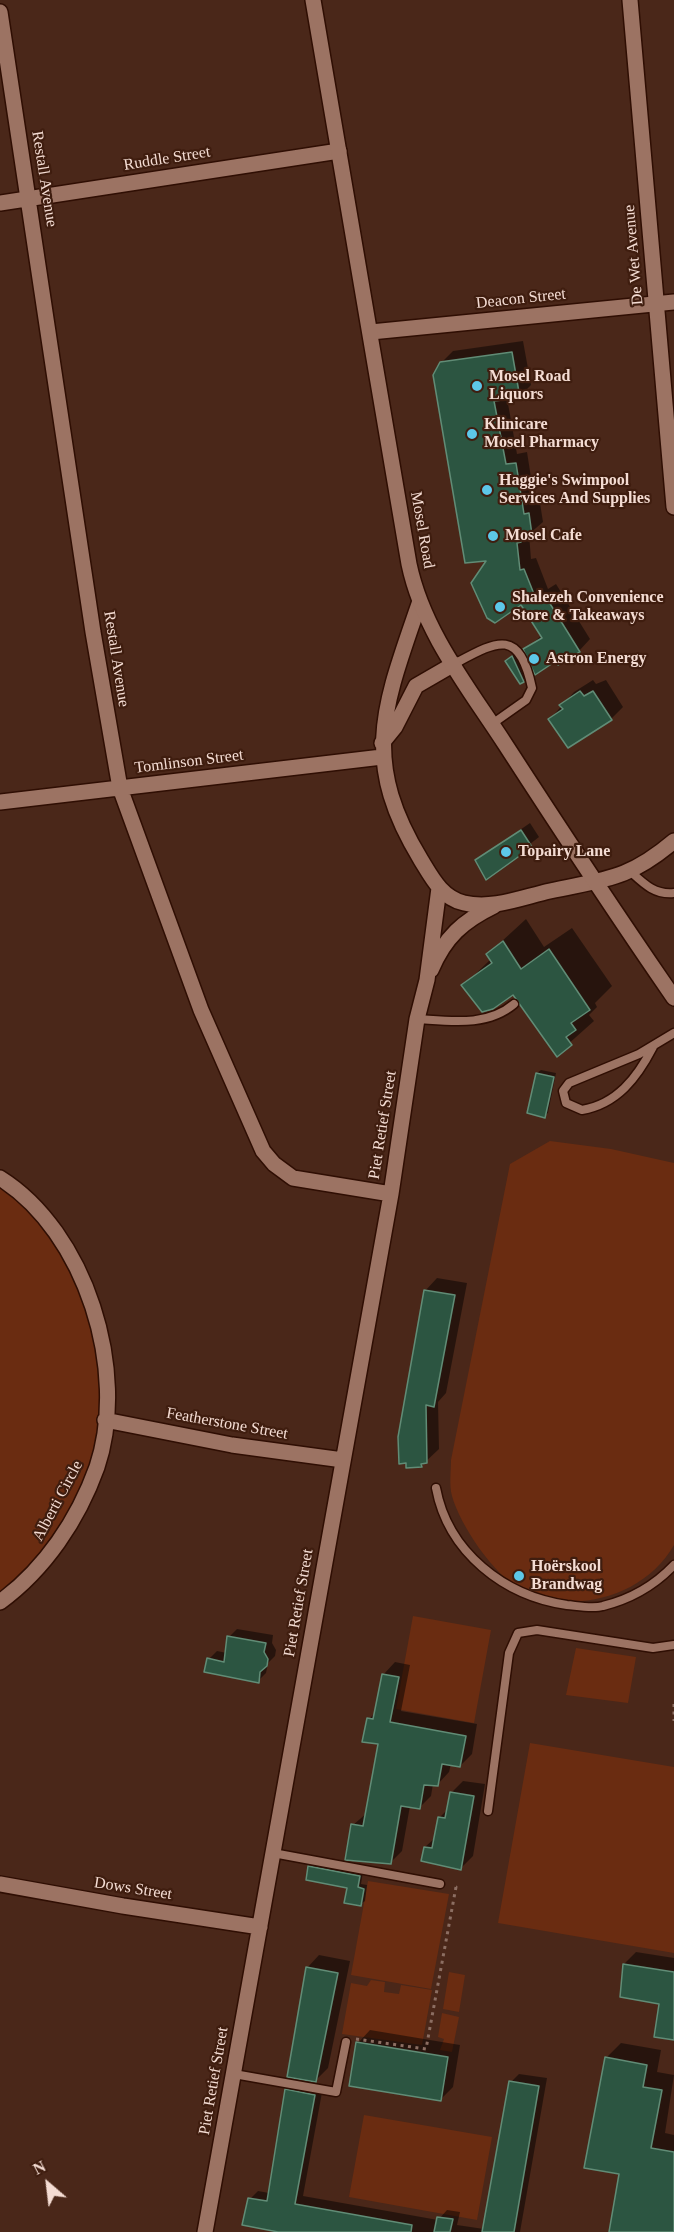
<!DOCTYPE html>
<html>
<head>
<meta charset="utf-8">
<style>
	body { margin:0 }
	#map { position:relative; width:674px; height:2232px; overflow:hidden; background:#4a2719; font-family:Georgia,serif }
	canvas { display:block }
	.north { position:absolute; left:18px; top:2154px; width:60px; height:60px; -webkit-text-stroke:4px #3f1d0f; paint-order:stroke; rotate:332deg; font-size:16px; font-weight:700; line-height:24px; text-align:center; color:#f4dcd3 }
	.north::after { content:''; display:block; margin:auto; width:21px; height:27px; background:#f4dcd3; clip-path:polygon(50% 0,100% 100%,50% 72%,0 100%) }
</style>
</head>
<body>
<div id="map">
<canvas width="674" height="2232"></canvas>
<div class="north">N</div>
</div>
<script>
const ctx = document.querySelector('canvas').getContext('2d');
ctx.lineJoin = 'round';
function fillPath(path, color) { ctx.fillStyle = color; ctx.fill(path, 'evenodd'); }
function trace(path, color, width, dash) { ctx.strokeStyle = color; ctx.lineWidth = width; ctx.lineCap = dash ? 'butt' : 'round'; ctx.setLineDash(dash || []); ctx.stroke(path); }
function drawText(font, color, halo, rows, align = 'center') {
  ctx.font = font + ' Georgia,serif'; ctx.lineWidth = 4.5; ctx.setLineDash([]); ctx.textBaseline = 'middle'; ctx.strokeStyle = halo; ctx.fillStyle = color; for (const [text, x, y, turn = 0] of rows) {
    ctx.save(); ctx.translate(x, y); ctx.rotate((+turn || 0) * Math.PI / 180); ctx.textAlign = isNaN(turn) ? turn : align; if (halo) ctx.strokeText(text, 0, 0); ctx.fillText(text, 0, 0); ctx.restore();
  }
}
const green = new Path2D(`
	M550,1141L611,1149L674,1163V1545C645,1596 575,1616 522,1590C494,1576 460,1525 452,1496C449,1485 451,1471 451,1460L510,1164Z
	M0,1182L10,1187L72,1242L96,1309L111,1386L102,1464L8,1599L0,1605Z
	M413,1616L491,1630L474,1723L396,1709Z
	M576,1648L636,1657L628,1703L566,1695Z
	M530,1743L674,1767V1953L498,1923Z
	M368,1881L449,1894L431,1989L351,1975Z
	M449,1972L465,1975L459,2012L443,2009Z
	M371,1980L385,1982L384,1992L399,1994L401,1985L432,1990L422,2045L342,2034L351,1983L367,1986Z
	M442,2013L459,2017L452,2052L440,2050L444,2039L438,2037Z
	M364,2115L492,2137L477,2220L349,2197Z`);
const shadow = new Path2D(`
	M523,341L531,385L520,396L507,398L517,454L527,452L535,503H540L543,522L529,534L531,559L536,558L548,589L556,584L590,639L579,651L525,650L542,635L489,559L441,363L453,351Z
	M517,653L527,677L523,680L510,657Z
	M593,680L596,684L606,680L623,707L611,719H550L574,692Z
	M530,823L539,837L487,878L477,860Z
	M526,919L544,947L572,928L612,986L595,1003L597,1007L589,1015L594,1021L557,1054L513,993L463,986L491,959L488,954Z
	M541,1070L556,1073L548,1113L544,1116L537,1073Z
	M437,1278L467,1283L446,1393L438,1402L439,1449L421,1466L408,1467L425,1291Z
	M237,1629L273,1635L272,1643L276,1650L275,1656L268,1663L266,1673L258,1681L209,1659L217,1651L227,1653L229,1637Z
	M395,1662L410,1665L401,1711L477,1724L472,1754L460,1766L451,1764L449,1772L437,1785L433,1784L431,1796L419,1808L410,1806L402,1851L390,1863L353,1825L367,1813L380,1743L369,1719L376,1712L383,1675Z
	M463,1781L485,1784L473,1856L461,1868L425,1847L436,1837L439,1818L449,1808L451,1793Z
	M314,1863L363,1872L361,1884L367,1885L365,1901L361,1904L349,1887L310,1867Z
	M636,1952L674,1958V1995L624,1964Z
	M319,1955L350,1961L328,2068L316,2080L307,1968Z
	M370,2030L460,2045L453,2087L440,2100L358,2043Z
	M621,2043L661,2050L657,2072L674,2075L665,2133L674,2135V2232H610L621,2173L606,2058Z
	M519,2074L547,2078L520,2232H288L250,2199L258,2191L269,2193L286,2090L295,2082L323,2087L303,2196L438,2220L447,2210L460,2212L457,2225L484,2229L511,2082Z`);
const building = new Path2D(`
	M512,352L520,398L494,401L506,464L516,463L524,514L529,513L532,535L520,537L521,542L517,543L520,570L524,569L536,599L544,594L580,652L558,665L556,661L535,675L523,649L542,638L521,605L495,623L487,618L471,583L486,561L465,563L433,375L440,362Z
	M512,656L524,682L520,684L505,661Z
	M580,691L584,696L593,691L612,720L568,748L548,719L563,709L559,705Z
	M521,830L532,847L486,880L475,860Z
	M503,941L521,969L549,949L590,1010L571,1023L576,1030L566,1037L572,1045L557,1057L513,995L493,1009L482,1012L461,985L492,963L486,954Z
	M536,1073L554,1077L545,1118L527,1113Z
	M424,1290L455,1295L434,1407L426,1405L427,1463L421,1464L422,1467L406,1468V1463L399,1464L398,1437Z
	M227,1636L266,1643L264,1652L268,1659L267,1666L260,1672L259,1683L204,1672L207,1658L224,1662Z
	M382,1674L399,1677L390,1722L466,1736L460,1767L442,1764L438,1786L424,1785L420,1809L401,1806L391,1864L345,1860L351,1824L363,1826L378,1744L362,1742L367,1718L373,1719Z
	M450,1792L474,1796L461,1870L421,1861L424,1847L432,1848L438,1817L445,1818Z
	M308,1866L360,1876L358,1887L364,1889L361,1906L344,1903L347,1888L306,1880Z
	M623,1964L674,1972V2040L654,2037L659,2004L620,1997Z
	M306,1967L338,1973L316,2082L287,2077Z
	M356,2042L448,2057L441,2101L349,2086Z
	M605,2057L647,2065L643,2087L662,2090L651,2148L674,2152V2232H609L619,2174L584,2168Z
	M509,2081L539,2086L514,2232H482Z
	M285,2089L315,2095L295,2204L412,2225L411,2232H278L242,2225L248,2198L267,2201Z
	M437,2217L453,2219L450,2232H434Z`);
const path = new Path2D(`
	M674,1704V1721
	M356,2039L426,2049L456,1887L452,1886`);
const lane = new Path2D(`
	M454,664C497,641 519,627 532,688L526,700L492,724
	M631,872C644,884 655,895 674,893
	M417,1019C450,1021 487,1027 514,1004
	M653,1047C637,1078 617,1104 582,1110L566,1103L563,1091L569,1083L639,1054L674,1033
	M436,1488C448,1552 504,1596 567,1605C578,1606 593,1609 603,1606C631,1599 655,1585 674,1565
	M488,1811L509,1653L518,1633L537,1630L653,1648L674,1645
	M273,1853L440,1884
	M234,2074L336,2092L346,2042`);
const street = new Path2D(`
	M630,0L674,507
	M0,12L93,632L120,788L201,1010L263,1151L274,1164L293,1178L391,1194
	M0,203L339,151
	M371,332L674,302
	M419,604C384,706 360,760 421,860C432,878 442,898 464,903C492,910 523,897 550,891C605,879 628,880 674,841
	M382,743L395,727L416,686L454,664
	M0,802L382,757
	M431,970C445,937 463,921 494,906
	M0,1178C86,1232 129,1371 97,1467C78,1520 45,1569 0,1602
	M105,1420L232,1445L343,1460
	M0,1884L123,1906L260,1927
	M205,2232L391,1194L417,1019L427,980L439,888`);
const secondary = new Path2D(`
	M313,0L409,564C423,631 468,687 505,744C560,829 616,914 674,998`);
const markers = [
	[477,386,6,"#5dc7e8"],
	[472,434,6,"#5dc7e8"],
	[487,490,6,"#5dc7e8"],
	[493,536,6,"#5dc7e8"],
	[500,607,6,"#5dc7e8"],
	[534,659,6,"#5dc7e8"],
	[506,852,6,"#5dc7e8"],
	[519,1576,6,"#5dc7e8"]
];
const streetNames = [
	["Ruddle Street",167,159,-9],
	["Restall Avenue",44,179,81],
	["De Wet Avenue",634,255,-95],
	["Deacon Street",521,299,-6],
	["Mosel Road",422,530,80],
	["Restall Avenue",116,659,81],
	["Tomlinson Street",189,762,-7],
	["Piet Retief Street",383,1125,-81],
	["Featherstone Street",227,1424,10],
	["Alberti Circle",58,1501,-62],
	["Piet Retief Street",299,1603,-80],
	["Dows Street",133,1889,9],
	["Piet Retief Street",214,2081,-80]
];
const poiNames = [
	["Mosel Road",489,377],
	["Liquors",489,395],
	["Klinicare",484,425],
	["Mosel Pharmacy",484,443],
	["Haggie's Swimpool",499,481],
	["Services And Supplies",499,499],
	["Mosel Cafe",505,536],
	["Shalezeh Convenience",512,598],
	["Store & Takeaways",512,616],
	["Astron Energy",546,659],
	["Topairy Lane",518,852],
	["Hoërskool",531,1567],
	["Brandwag",531,1585]
];
fillPath(green, '#6a2c11');
fillPath(shadow, '#0007');
fillPath(building, '#2c5541');
trace(building, '#618c76', 1.5);
trace(lane, '#2f0e03', 11);
trace(street, '#2f0e03', 18);
trace(secondary, '#2f0e03', 18);
trace(path, '#8c6e62', 3, [3, 4.5]);
trace(lane, '#9c7363', 8);
trace(street, '#9c7363', 15);
trace(secondary, '#9c7363', 15);
for (const [x, y, r, color] of markers) { const dot = new Path2D(); dot.arc(x, y, r, 0, 2 * Math.PI); ctx.fillStyle = color; ctx.fill(dot); trace(dot, '#3f1d0f', 2); }
drawText('16px', '#f4dcd3', '#3f1d0f', streetNames);
drawText('bold 16px', '#f4dcd3', '#3f1d0f', poiNames, 'left');
</script>
</body>
</html>
